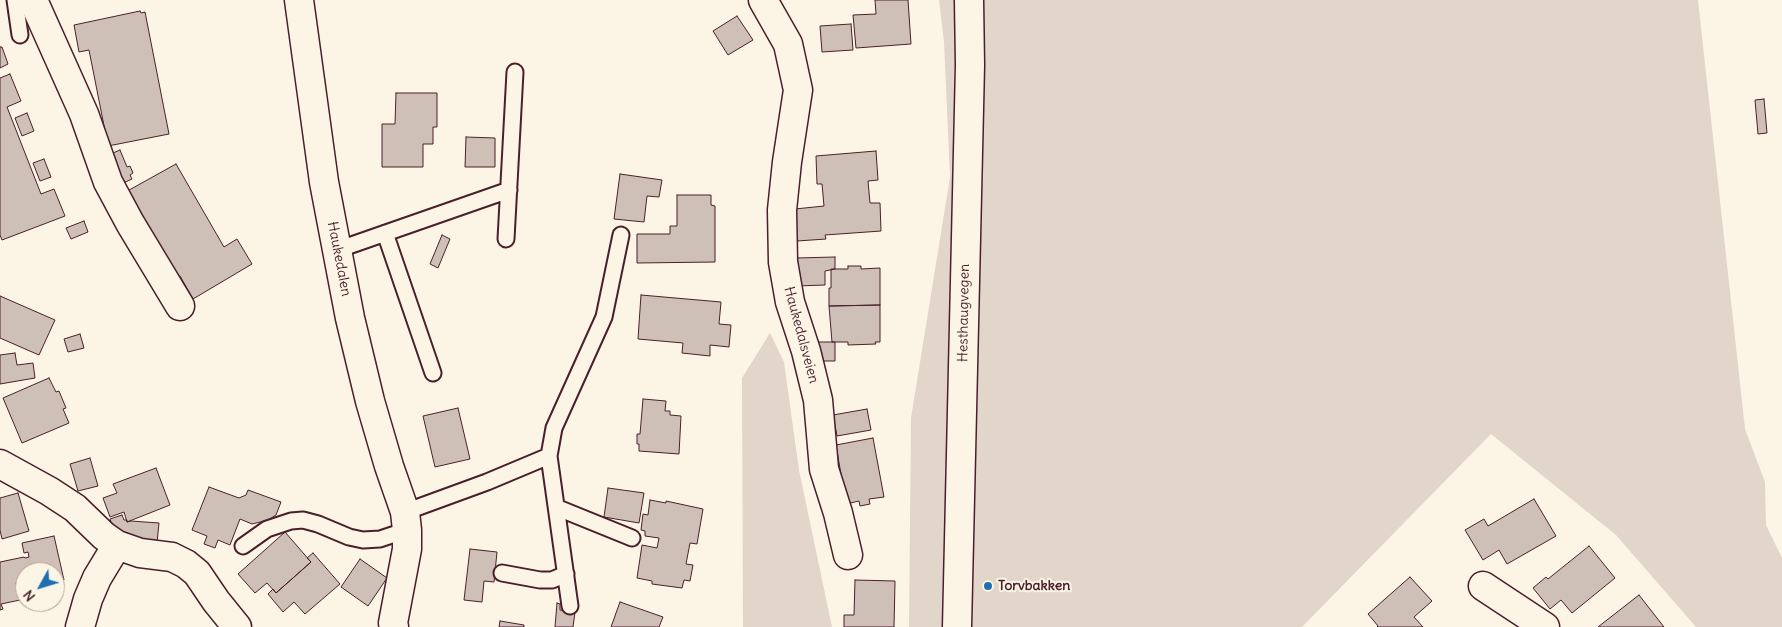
<!DOCTYPE html>
<html>
<head>
<meta charset="utf-8">
<style>
	body { margin:0 }
	#map { position:relative; width:1782px; height:627px; overflow:hidden; background:#fcf5e5; font-family:Delius,sans-serif }
	canvas { display:block }
	.north { position:absolute; left:15px; top:562px; width:50px; height:50px; box-sizing:border-box; background:#fcf5e5; border:1px solid #b59f9b; border-radius:50%; rotate:231deg; font-size:14px; font-weight:700; line-height:20px; text-align:center; color:#4a1f2b }
	.north::after { content:''; display:block; margin:auto; width:18px; height:22px; background:#1f6fb2; clip-path:polygon(50% 0,100% 100%,50% 72%,0 100%) }
</style>
</head>
<body>
<div id="map">
<canvas width="1782" height="627"></canvas>
<div class="north">N</div>
</div>
<script>
const ctx = document.querySelector('canvas').getContext('2d');
ctx.lineJoin = 'round';
function fill(path, color) { ctx.fillStyle = color; ctx.fill(path, 'evenodd'); }
const poly = rows => new Path2D(rows.map(r => 'M' + r).join(''));
function strokePath(path, color, width, dash) { ctx.strokeStyle = color; ctx.lineWidth = width; ctx.lineCap = dash ? 'butt' : 'round'; ctx.setLineDash(dash || []); ctx.stroke(path); }
function label(font, color, halo, rows, align = 'center') {
  ctx.font = font + ' Delius,sans-serif'; ctx.lineWidth = 4; ctx.setLineDash([]); ctx.textBaseline = 'middle'; ctx.strokeStyle = halo; ctx.fillStyle = color; for (const [text, x, y, turn = 0] of rows) {
    ctx.save(); ctx.translate(x, y); ctx.rotate((+turn || 0) * Math.PI / 180); ctx.textAlign = isNaN(turn) ? turn : align; if (halo) ctx.strokeText(text, 0, 0); ctx.fillText(text, 0, 0); ctx.restore();
  }
}
const green = poly([
	[939,0,1698,0,1745,429,1765,482,1766,525,1782,558,1782,627,1696,627,1616,535,1491,434,1302,627,909,627,911,418,950,177,944,42],
	[770,333,784,362,799,470,832,627,743,627,742,378]
]);
const building = poly([
	[875,0,908,0,911,44,856,48,853,15,876,14,875,0],
	[140,11,141,13,145,12,169,134,108,146,89,50,79,52,74,25,140,11],
	[737,16,753,40,728,55,713,31,737,16],
	[851,24,853,50,822,52,820,26,851,24],
	[0,47,2,47,8,64,0,68,0,47],
	[10,74,21,101,7,107,41,194,54,189,65,216,2,240,0,235,0,78,10,74],
	[396,93,437,93,437,127,433,127,433,144,423,144,423,167,382,167,382,124,395,124,396,93],
	[1764,99,1767,133,1758,134,1755,100,1764,99],
	[27,113,34,131,22,136,15,118,27,113],
	[466,137,495,138,495,167,465,167,466,137],
	[120,150,127,167,130,166,133,173,130,175,132,179,119,185,106,156,120,150],
	[876,151,878,180,868,181,870,203,880,203,881,231,825,235,826,239,797,241,795,209,824,206,822,184,817,184,816,156,876,151],
	[44,159,51,177,40,181,33,163,44,159],
	[176,164,224,247,237,239,252,264,193,299,180,276,172,280,122,194,176,164],
	[620,174,662,180,659,197,647,196,644,222,614,219,620,174],
	[677,195,711,195,711,205,715,206,715,262,637,263,637,234,670,234,670,226,677,226,677,195],
	[84,221,88,232,71,239,66,228,84,221],
	[442,235,450,239,438,268,430,264,442,235],
	[835,257,835,269,825,271,825,285,796,286,796,258,835,257],
	[848,266,861,266,861,269,880,268,880,305,829,306,829,288,831,288,831,269,848,269,848,266],
	[641,295,721,302,719,324,731,325,729,347,710,345,710,356,682,353,683,343,638,339,641,295],
	[0,296,55,320,39,355,0,338,0,296],
	[880,305,880,342,875,342,876,344,848,345,848,342,832,342,829,306,880,305],
	[80,334,84,348,68,352,64,339,80,334],
	[818,342,835,342,835,361,818,361,818,342],
	[15,353,17,365,33,363,35,378,0,384,0,355,15,353],
	[49,378,56,392,59,391,66,408,63,409,69,423,22,443,3,398,49,378],
	[643,399,666,401,665,411,670,411,670,415,681,416,679,454,639,451,639,444,637,444,637,434,640,434,643,399],
	[458,408,470,459,435,467,423,416,458,408],
	[867,409,871,430,837,436,833,415,867,409],
	[873,438,884,497,869,499,870,504,860,506,859,501,846,504,836,445,873,438],
	[90,458,98,486,78,491,70,464,90,458],
	[156,468,170,505,127,522,124,512,110,517,103,498,117,493,113,484,156,468],
	[209,487,239,498,246,495,248,490,281,502,276,515,268,520,252,524,240,519,230,545,218,540,215,548,204,544,207,536,192,530,209,487],
	[608,488,644,493,639,523,604,517,608,488],
	[18,493,29,531,2,539,0,530,0,498,18,493],
	[1534,499,1556,536,1507,564,1499,550,1483,560,1465,530,1484,519,1488,526,1534,499],
	[650,500,666,503,666,501,703,509,697,544,690,543,686,564,693,565,690,581,684,580,682,588,652,584,652,581,637,578,642,545,657,548,659,538,645,536,645,531,641,530,643,514,648,515,650,500],
	[122,515,124,520,127,520,127,522,131,521,159,523,157,543,128,540,128,533,114,531,110,519,122,515],
	[285,532,311,562,276,593,267,583,255,593,238,574,285,532],
	[54,536,64,580,55,582,55,572,25,572,25,581,16,583,20,600,1,604,3,609,0,610,0,562,24,557,25,558,29,557,28,552,24,553,22,543,54,536],
	[1589,546,1615,578,1572,613,1561,600,1550,609,1533,588,1546,577,1548,579,1589,546],
	[470,549,497,552,494,582,484,581,482,602,464,600,470,549],
	[313,553,340,584,305,614,294,602,283,612,268,594,273,589,276,593,311,562,307,558,313,553],
	[360,559,387,578,368,606,341,587,360,559],
	[1410,577,1432,601,1414,617,1423,627,1377,627,1378,626,1368,614,1410,577],
	[855,580,895,581,894,627,844,627,844,615,854,615,855,580],
	[1639,595,1664,627,1598,627,1639,595],
	[620,602,663,617,659,627,611,627,620,602],
	[557,603,560,604,560,610,575,612,573,627,555,627,557,603],
	[500,621,524,625,524,627,499,627,500,621]
]);
const lane = poly([
	[15,0,20,35],
	[385,233,433,373],
	[506,239,515,72],
	[337,250,509,190],
	[549,456,570,606],
	[558,508,632,538],
	[405,512,487,482,549,456,554,428,604,317,621,235],
	[243,546,267,529,291,521,303,520,318,524,349,537,363,540,380,539,407,530],
	[502,573,540,580,552,580,566,574]
]);
const street = poly([
	[33,0,84,114,108,182,130,223,180,306],
	[299,0,324,182,350,318,370,401,389,466,405,512,407,530,407,549,393,623,394,627],
	[763,0,788,44,798,90,787,162,782,210,783,262,790,302,806,351,818,400,824,469,838,513,848,555],
	[0,464,49,491,75,508,104,536,117,545,140,553,172,557,186,564,197,573,216,601,237,627],
	[1483,586,1545,627],
	[80,627,88,599,97,578,117,545]
]);
const secondary = poly([
	[957,627,970,65,969,0]
]);
const markers = [
	[988,586,5,"#1f6fb2"]
];
const streetNames = [
	["Haukedalen",339,259,79],
	["Hesthaugvegen",964,313,-89],
	["Haukedalsveien",801,335,75]
];
const poiNames = [
	["Torvbakken",998,586]
];
fill(green, '#e2d5ca');
fill(building, '#cfc0b7');
strokePath(building, '#4a1f2b', 1);
strokePath(lane, '#4a1f2b', 19);
strokePath(street, '#4a1f2b', 31);
strokePath(secondary, '#4a1f2b', 31);
strokePath(lane, '#fcf5e5', 15);
strokePath(street, '#fcf5e5', 28);
strokePath(secondary, '#fcf5e5', 28);
for (const [x, y, r, color] of markers) { const dot = new Path2D(); dot.arc(x, y, r, 0, 2 * Math.PI); ctx.fillStyle = color; ctx.fill(dot); strokePath(dot, '#fcf5e5', 2); }
label('14px', '#4a1f2b', '#fcf5e5', streetNames);
label('bold 14px', '#4a1f2b', '#fcf5e5', poiNames, 'left');
</script>
</body>
</html>
